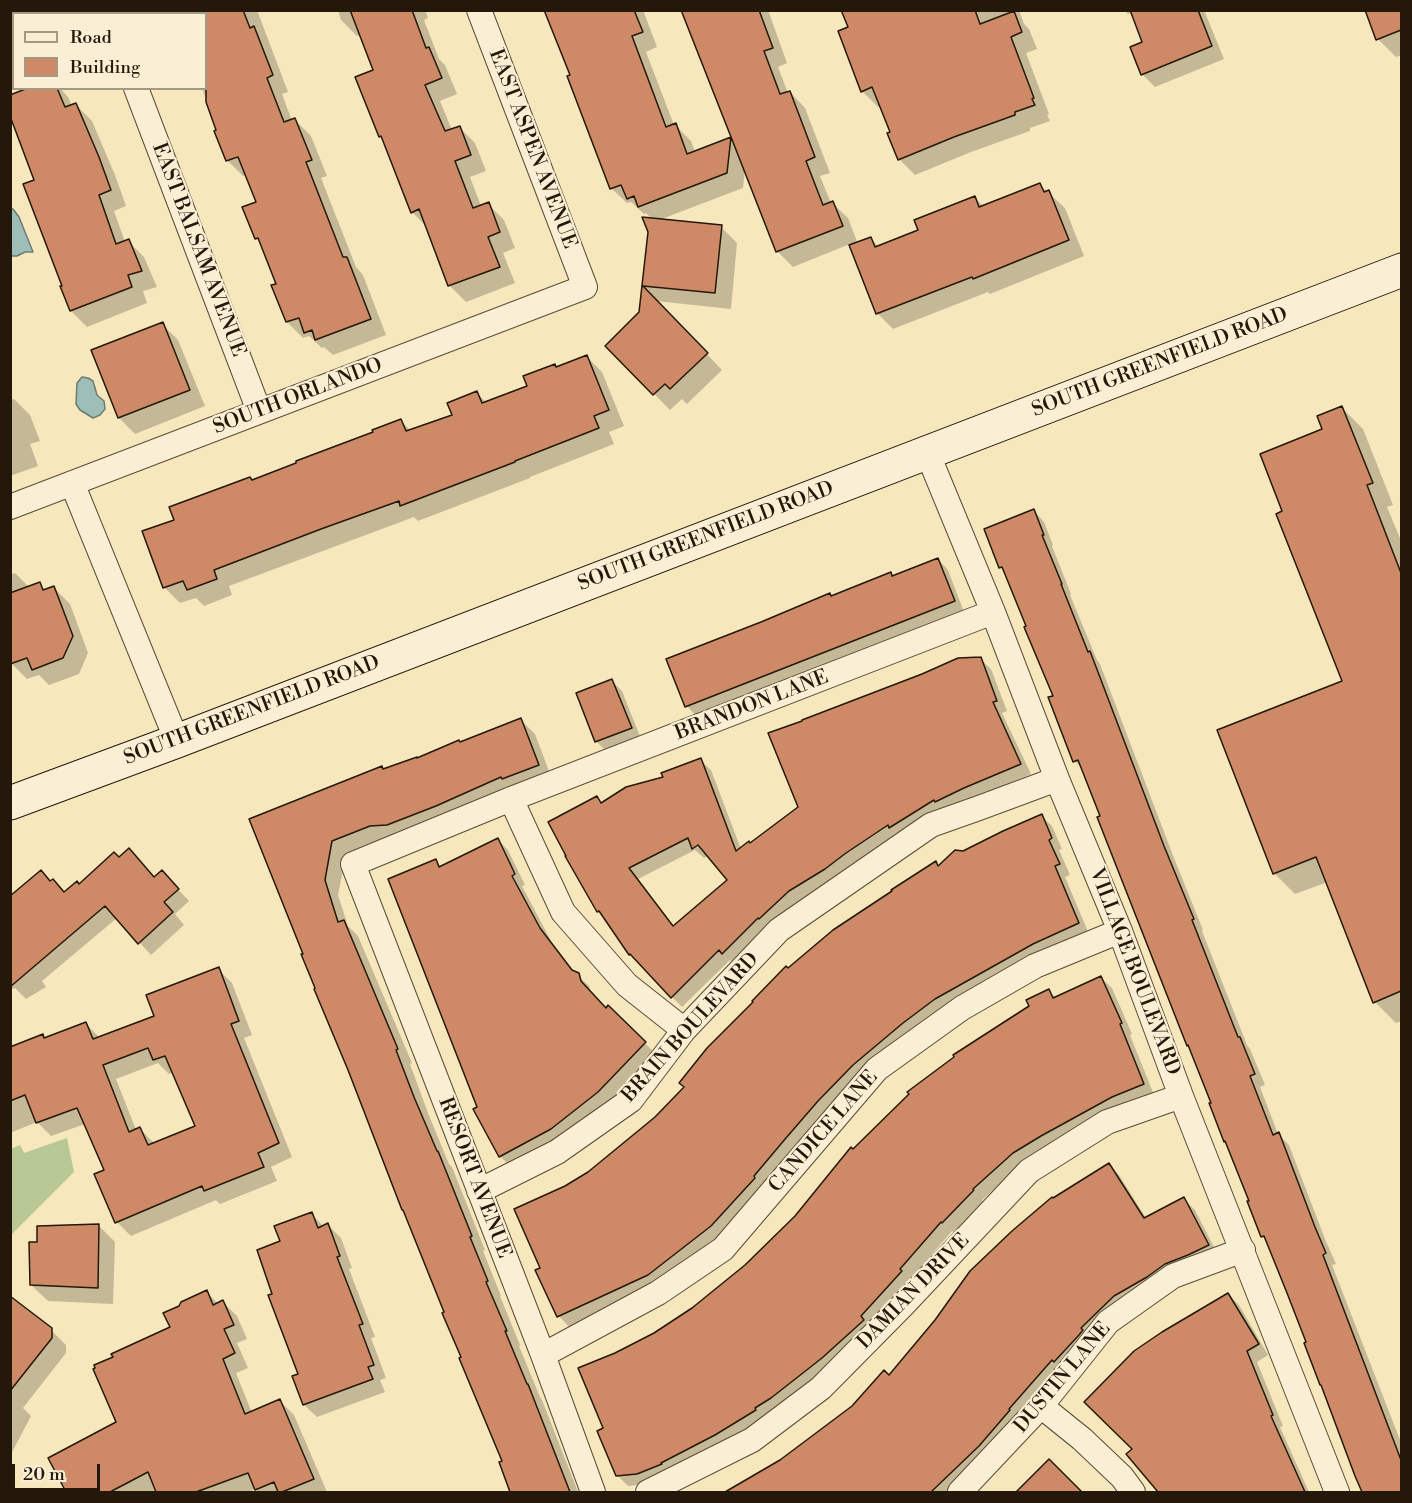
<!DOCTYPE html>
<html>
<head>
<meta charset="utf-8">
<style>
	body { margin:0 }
	#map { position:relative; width:1412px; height:1503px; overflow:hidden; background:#f7e7bd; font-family:"Libre Bodoni",serif }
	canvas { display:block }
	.frame { position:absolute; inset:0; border:12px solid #231809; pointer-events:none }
	.legend { position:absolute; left:12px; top:12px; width:195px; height:78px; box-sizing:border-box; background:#faefd4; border:2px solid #a49983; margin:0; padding:8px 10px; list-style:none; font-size:18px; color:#231809 }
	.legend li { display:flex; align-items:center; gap:12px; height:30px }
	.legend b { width:30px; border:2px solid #a49983 }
	.scale { position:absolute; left:12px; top:1464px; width:88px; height:27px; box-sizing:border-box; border:3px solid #231809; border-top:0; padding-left:8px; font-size:18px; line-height:21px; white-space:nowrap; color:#231809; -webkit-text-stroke:4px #faefd4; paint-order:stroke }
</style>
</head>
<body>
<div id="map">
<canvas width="1412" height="1503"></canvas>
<div class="frame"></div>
<ul class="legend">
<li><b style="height:8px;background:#faefd4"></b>Road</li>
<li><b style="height:16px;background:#ce8a67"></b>Building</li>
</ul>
<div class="scale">20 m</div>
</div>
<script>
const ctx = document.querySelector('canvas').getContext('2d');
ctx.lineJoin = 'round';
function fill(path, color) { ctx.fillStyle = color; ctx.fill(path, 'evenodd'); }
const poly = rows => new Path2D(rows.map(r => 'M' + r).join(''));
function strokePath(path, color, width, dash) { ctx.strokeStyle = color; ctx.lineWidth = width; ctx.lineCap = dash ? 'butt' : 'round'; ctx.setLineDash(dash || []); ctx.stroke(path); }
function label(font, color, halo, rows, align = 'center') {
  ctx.font = font + ' "Libre Bodoni",serif'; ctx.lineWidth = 4.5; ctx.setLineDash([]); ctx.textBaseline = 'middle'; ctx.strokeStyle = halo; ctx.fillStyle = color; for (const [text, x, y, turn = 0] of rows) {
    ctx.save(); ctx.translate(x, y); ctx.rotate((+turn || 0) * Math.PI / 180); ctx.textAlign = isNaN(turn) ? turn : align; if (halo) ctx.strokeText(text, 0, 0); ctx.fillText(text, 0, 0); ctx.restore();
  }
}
const green = poly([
	[67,1138,74,1172,11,1235,11,1149,20,1145,24,1153]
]);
const water = poly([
	[11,209,13,209,19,217,33,252,25,252,17,256,11,256,11,209],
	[82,377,88,378,93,381,97,395,104,401,105,409,100,415,93,418,80,410,76,404,77,383,82,377]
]);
const shadow = poly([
	[171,10,257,10,288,92,282,94,292,121,295,120,311,136,327,176,321,178,356,267,363,275,386,335,333,355,324,347,322,348,309,336,303,338,287,322,278,284,262,243,256,238,258,203,247,175,243,176,227,160,218,131,202,88,206,88,206,14,174,14],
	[246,155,233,160,233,157],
	[338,10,425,10,428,18,424,20,439,59,445,65,457,94,440,101,452,130,459,127,475,143,486,171,470,177,481,206,488,204,504,220,515,248,503,253,515,283,466,302,450,286,427,227,412,212,385,141,380,136,374,70,361,35,357,36,341,20],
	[546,10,643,10,657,47,646,52,674,125,675,125,691,141,695,152,733,138,683,10,768,10,787,63,778,67,788,93,790,92,805,108,830,173,820,176,831,203,832,203,848,218,858,244,871,239,879,247,920,231,975,198,984,207,1040,185,1065,208,1084,256,990,294,988,292,893,329,877,313,850,244,793,267,777,251,745,168,743,188,659,220,721,227,737,243,731,309,656,301,722,370,687,404,682,399,670,410,607,346,641,313,649,232,653,220,646,213,644,214,631,202,627,203,611,188,572,76],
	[843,10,1019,10,1024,24,1029,29,1037,49,1026,53,1049,114,1047,115,1050,121,1030,128,1030,131,971,152,915,175,899,159,892,133,881,106,878,107,862,91,850,28],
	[1124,10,1204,10,1224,59,1155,87,1142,74,1144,43,1132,13,1128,14],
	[1367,10,1402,10,1402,55,1396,57,1378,39],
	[32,88,60,88,68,97,72,106,76,105,92,121,115,175,126,206,114,211,125,242,128,241,144,257,157,287,143,291,147,303,87,327,71,311,36,180],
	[162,324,178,340,205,406,135,434,119,418,93,351],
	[586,356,602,372,624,426,609,432,614,444,530,477,530,478,418,521,414,517,229,586,232,595,204,606,196,598,180,603,164,587,176,521,253,481,375,433,401,421,411,431,453,416,477,393,487,403,529,387,557,368],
	[14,399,30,415,40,441,30,444,38,466,10,476,10,400],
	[1342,408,1363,429,1393,505,1387,507,1402,543,1402,1021,1396,1023,1375,1002,1328,882,1295,894,1274,873,1344,682,1284,512,1324,430],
	[1034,511,1044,522,1053,545,1052,546,1071,594,1070,595,1097,660,1100,664,1174,858,1203,930,1202,931,1247,1045,1250,1049,1265,1085,1260,1087,1278,1134,1289,1145,1325,1239,1336,1264,1332,1265,1402,1445,1402,1492,1363,1492,1269,1243,1262,1236,1251,1201,1102,817,1083,770,1075,761,1055,697,1028,627,1006,573,1000,567],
	[938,559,948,570,964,612,697,717,687,706,832,597,893,577],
	[15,573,30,588,39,584,46,591,54,588,70,604,88,653,79,674,49,685,39,675,27,679,11,663,10,575],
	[980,659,991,669,1007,711,1002,713,1031,774,975,798,734,963,730,960,682,1007,630,954,607,920,599,911,567,857,597,798,602,804,665,778,700,760,711,770,741,849,750,844,800,808],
	[695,850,704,858,709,855,729,880,674,927,638,879],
	[612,681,622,691,641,739,607,752,596,741],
	[520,719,535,734,552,779,346,855,338,895,348,926,358,936,412,1063,410,1064,428,1113,449,1164,452,1167,485,1250,483,1251,501,1296,500,1296,520,1345,519,1346,540,1397,542,1400,578,1492,512,1492,501,1463,504,1461,251,820,460,743],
	[1041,816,1052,826,1062,849,1059,850,1070,875,1065,877,1089,934,945,1009,722,1235,658,1285,569,1327,559,1316,542,1268,566,1188,589,1174,656,1118,686,1087,788,970,936,863,940,867,964,852],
	[498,840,508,850,525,885,522,886,551,941,575,973,589,986,591,993,606,1009,608,1007,656,1054,608,1103,561,1139,511,1167,500,1156,478,1107,436,861,442,867],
	[129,850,155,878,173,884,189,901,175,914,184,925,151,955,117,918,42,981,46,987,26,999,15,988,10,990,10,906,53,881,65,893,79,885,119,859],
	[218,969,232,983,252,1035,244,1038,292,1157,271,1167,277,1181,220,1204,216,1200,131,1236,117,1222,96,1175,106,1171,85,1124,51,1136,37,1122,10,1133,10,1049,43,1036,46,1039,86,1024,100,1038,156,1017],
	[158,1063,169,1074,173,1072,197,1126,154,1143,140,1129,136,1130,116,1079],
	[1101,978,1112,988,1132,1034,1130,1035,1154,1095,1024,1163,982,1200,983,1202,954,1233,952,1231,909,1281,911,1283,873,1331,766,1421,648,1484,628,1486,617,1475,605,1429,616,1354,655,1334,693,1309,746,1267,796,1217,853,1151,1049,991,1056,998],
	[1109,1165,1119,1175,1146,1218,1184,1199,1195,1210,1218,1255,1158,1287,952,1492,728,1492,781,1461,890,1377],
	[312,1214,324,1227,328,1225,341,1238,352,1268,349,1269,375,1337,371,1338,386,1378,380,1380,385,1392,317,1417,304,1405,294,1377,300,1375,274,1295,282,1242],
	[99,1226,115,1242,113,1304,48,1301,31,1285,39,1243],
	[207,1292,218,1304,223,1302,237,1316,247,1339,237,1343,248,1368,236,1373,252,1413,280,1401,294,1415,327,1492,259,1492,256,1489,248,1492,157,1492,156,1490,151,1492,68,1492,50,1458,118,1423,171,1328],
	[1228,1294,1239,1305,1268,1355,1257,1362,1283,1426,1280,1427,1309,1492,1160,1492,1128,1454,1134,1449],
	[10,1298,51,1330,66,1345,66,1353,23,1408,31,1416,10,1456],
	[1049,1461,1080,1492,1018,1492]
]);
const building = poly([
	[206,10,243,10,250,28,254,26,273,75,267,78,284,122,295,118,312,160,306,162,343,257,347,257,371,319,315,340,312,330,304,333,299,318,286,322,271,285,276,284,258,238,255,239,242,207,256,202,238,157,226,161,214,131,216,130,206,102,206,10],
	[350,10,412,10,426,48,429,47,442,78,425,85,445,131,460,126,471,155,455,161,473,208,489,202,500,232,488,237,500,267,448,286,419,209,411,213,381,136,379,137,355,77,373,70,350,10],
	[544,10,634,10,643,32,632,36,666,127,676,123,687,154,731,137,681,10,759,10,773,48,764,51,780,94,790,91,815,157,806,161,823,205,833,201,843,226,776,252,731,137,727,173,638,207,634,196,627,199,621,185,610,189,567,76,570,75,544,10],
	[841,10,975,10,980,24,1014,11,1022,32,1011,37,1034,98,1032,99,1035,105,1015,112,1015,115,954,137,898,160,887,133,890,132,872,87,861,92,838,31,848,27,841,10],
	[1130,10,1198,10,1212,46,1141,75,1130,47,1142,42,1130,10],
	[1365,10,1401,10,1401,30,1376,40,1365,10],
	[28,88,57,88,65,107,76,103,99,157,111,190,99,195,116,244,129,239,142,271,128,275,132,287,70,311,60,286,62,286,23,184,34,180,10,116,10,95,28,88],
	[1040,183,1044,192,1049,190,1069,240,973,279,972,277,876,314,849,245,871,237,875,247,918,230,914,220,975,196,979,207,1040,183],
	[642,217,722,225,715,293,643,286,708,353,670,389,665,384,653,395,605,346,639,312,648,232,642,217],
	[163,322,190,390,118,418,91,350,163,322],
	[587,355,609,410,594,416,599,428,515,461,515,462,400,506,399,501,321,529,214,570,217,579,187,590,183,581,163,588,142,531,174,520,169,507,250,477,252,480,296,463,296,461,373,432,372,430,401,419,406,431,452,415,447,403,477,391,482,403,527,386,523,376,555,364,556,367,587,355],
	[1342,406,1373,483,1367,485,1401,573,1401,991,1373,1003,1316,857,1273,874,1217,730,1342,681,1276,514,1282,511,1260,454,1322,429,1317,416,1342,406],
	[1034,509,1044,535,1042,535,1062,584,1061,584,1088,652,1090,651,1164,846,1194,919,1192,920,1238,1037,1240,1037,1255,1074,1250,1076,1273,1135,1279,1132,1315,1227,1326,1253,1323,1255,1401,1460,1401,1492,1362,1492,1355,1476,1321,1385,1320,1385,1304,1343,1306,1342,1287,1293,1264,1236,1261,1237,1247,1201,1249,1201,1225,1141,1224,1142,1209,1103,1211,1103,1188,1045,1187,1046,1097,817,1100,816,1078,760,1073,762,1048,697,1053,696,1024,627,1026,626,1002,567,999,568,984,529,1034,509],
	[938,558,955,601,685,707,666,659,761,622,830,593,831,596,891,572,892,576,938,558],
	[40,582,43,590,54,586,73,636,63,658,32,670,27,658,10,664,10,593,40,582],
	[981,657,997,701,993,702,1021,764,964,788,935,802,934,800,889,828,888,825,846,853,825,869,789,891,759,919,758,918,722,954,719,950,671,998,630,954,629,955,599,911,597,912,565,856,566,856,548,822,597,796,601,803,626,787,663,777,661,773,701,758,736,851,749,841,750,843,798,807,768,733,802,721,802,720,922,674,958,658,981,657],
	[688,838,692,849,698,845,727,880,673,926,629,868,688,838],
	[612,679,632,728,595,742,576,693,612,679],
	[521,718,539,765,502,779,501,777,436,806,387,825,370,826,332,841,325,880,338,922,344,920,398,1049,396,1050,414,1097,437,1151,438,1151,472,1236,470,1237,488,1281,486,1282,507,1331,505,1331,527,1384,528,1384,570,1492,510,1492,499,1462,502,1461,459,1358,461,1357,442,1313,444,1312,403,1210,402,1210,348,1070,314,989,315,988,301,954,303,954,249,819,382,766,383,769,417,757,417,758,459,740,460,742,521,718],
	[1042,814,1052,838,1049,840,1060,864,1055,866,1079,923,1033,944,935,999,903,1023,853,1065,818,1101,786,1138,754,1176,755,1178,711,1226,648,1275,557,1317,535,1270,540,1268,514,1209,565,1186,588,1172,655,1117,684,1087,679,1083,707,1048,753,1002,752,1001,786,966,788,968,833,930,892,891,891,890,936,861,938,866,955,850,963,851,1003,831,1042,814],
	[498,838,515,874,512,876,540,928,572,970,579,973,581,981,606,1008,608,1005,646,1042,598,1092,551,1129,499,1157,473,1109,477,1107,388,879,436,859,439,867,498,838],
	[129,848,154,877,162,870,179,889,164,902,173,912,138,944,105,906,10,987,10,896,41,870,50,881,53,879,64,892,77,881,79,884,114,852,119,857,129,848],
	[219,967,239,1021,231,1024,279,1143,258,1153,264,1167,204,1191,202,1186,115,1223,94,1174,104,1170,77,1108,36,1123,25,1095,10,1101,10,1047,43,1034,44,1038,86,1022,93,1039,154,1016,146,995,219,967],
	[148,1048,153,1060,165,1056,195,1126,148,1145,140,1127,129,1132,103,1065,148,1048],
	[1101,976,1122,1023,1120,1024,1144,1084,1112,1097,1041,1136,1013,1153,973,1189,974,1190,942,1223,941,1222,900,1269,902,1271,861,1316,864,1320,822,1358,771,1398,755,1408,756,1410,715,1435,661,1463,662,1464,637,1474,616,1476,597,1431,603,1428,578,1368,615,1353,654,1333,692,1308,745,1265,795,1216,851,1147,853,1149,909,1094,907,1092,954,1057,953,1055,1029,1006,1026,1000,1049,989,1053,998,1101,976],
	[1109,1163,1144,1218,1184,1197,1209,1245,1188,1255,1165,1264,1147,1277,1114,1296,1081,1328,1083,1330,1079,1335,1054,1362,1052,1360,1009,1409,1010,1410,979,1446,931,1492,725,1492,780,1460,852,1406,884,1370,889,1375,935,1320,970,1271,1012,1231,1052,1197,1053,1198,1109,1163],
	[312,1212,318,1228,328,1223,340,1256,337,1257,363,1324,359,1325,374,1365,368,1367,373,1379,303,1405,292,1376,298,1374,268,1295,272,1294,257,1250,280,1241,274,1226,312,1212],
	[99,1224,98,1288,30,1285,29,1242,37,1242,37,1226,99,1224],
	[207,1290,213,1305,223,1300,234,1325,224,1329,235,1353,223,1359,245,1414,280,1399,314,1479,282,1492,278,1492,274,1482,255,1490,248,1473,196,1492,156,1492,148,1472,110,1492,66,1492,48,1458,116,1422,93,1369,95,1368,94,1365,113,1357,111,1354,170,1327,163,1313,179,1306,181,1302,207,1290],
	[1228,1293,1259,1344,1247,1351,1273,1415,1271,1416,1305,1492,1158,1492,1126,1454,1132,1449,1084,1402,1134,1351,1162,1332,1228,1293],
	[10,1296,52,1328,52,1338,10,1391,10,1296],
	[1049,1459,1082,1492,1016,1492,1049,1459]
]);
const street = poly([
	[93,14,101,10],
	[10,44,14,43],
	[136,88,259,411],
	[927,452,993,612,1057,779,1120,931,1181,1096,1337,1492],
	[72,483,177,741],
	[10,507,585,287,479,10],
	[511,799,563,912,627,985,684,1030],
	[479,1191,557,1152,631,1100,684,1030,779,930,931,825,979,808,1057,779],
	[543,1355,658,1293,723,1249,877,1069,962,1008,1035,966,1120,931],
	[1041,1406,1082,1439,1122,1477,1133,1492],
	[593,1492,543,1355,353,864,511,799,993,612],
	[648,1492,752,1440,821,1388,904,1304,1029,1171,1107,1122,1181,1096],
	[960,1492,1041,1406,1108,1322,1173,1276,1243,1250]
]);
const secondary = poly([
	[10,803,177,741,1402,270]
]);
const streetNames = [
	["EAST ASPEN AVENUE",532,149,69],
	["EAST BALSAM AVENUE",198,250,69],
	["SOUTH GREENFIELD ROAD",1160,363,-21],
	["SOUTH ORLANDO",298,397,-21],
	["SOUTH GREENFIELD ROAD",706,537,-21],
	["BRANDON LANE",752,706,-21],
	["SOUTH GREENFIELD ROAD",252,711,-21],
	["VILLAGE BOULEVARD",1134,972,69],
	["BRAIN BOULEVARD",691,1028,-48],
	["CANDICE LANE",824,1132,-49],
	["RESORT AVENUE",474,1178,69],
	["DAMIAN DRIVE",914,1292,-46],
	["DUSTIN LANE",1063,1378,-50]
];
fill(green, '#b7c795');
fill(water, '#9ebeb8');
strokePath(water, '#6d7c72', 1.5);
fill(shadow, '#0003');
fill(building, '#ce8a67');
strokePath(building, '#231809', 1.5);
strokePath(street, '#584c36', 26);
strokePath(secondary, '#231809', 35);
strokePath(street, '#faefd4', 24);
strokePath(secondary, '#faefd4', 33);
label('20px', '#231809', '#faefd4', streetNames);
</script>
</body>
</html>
